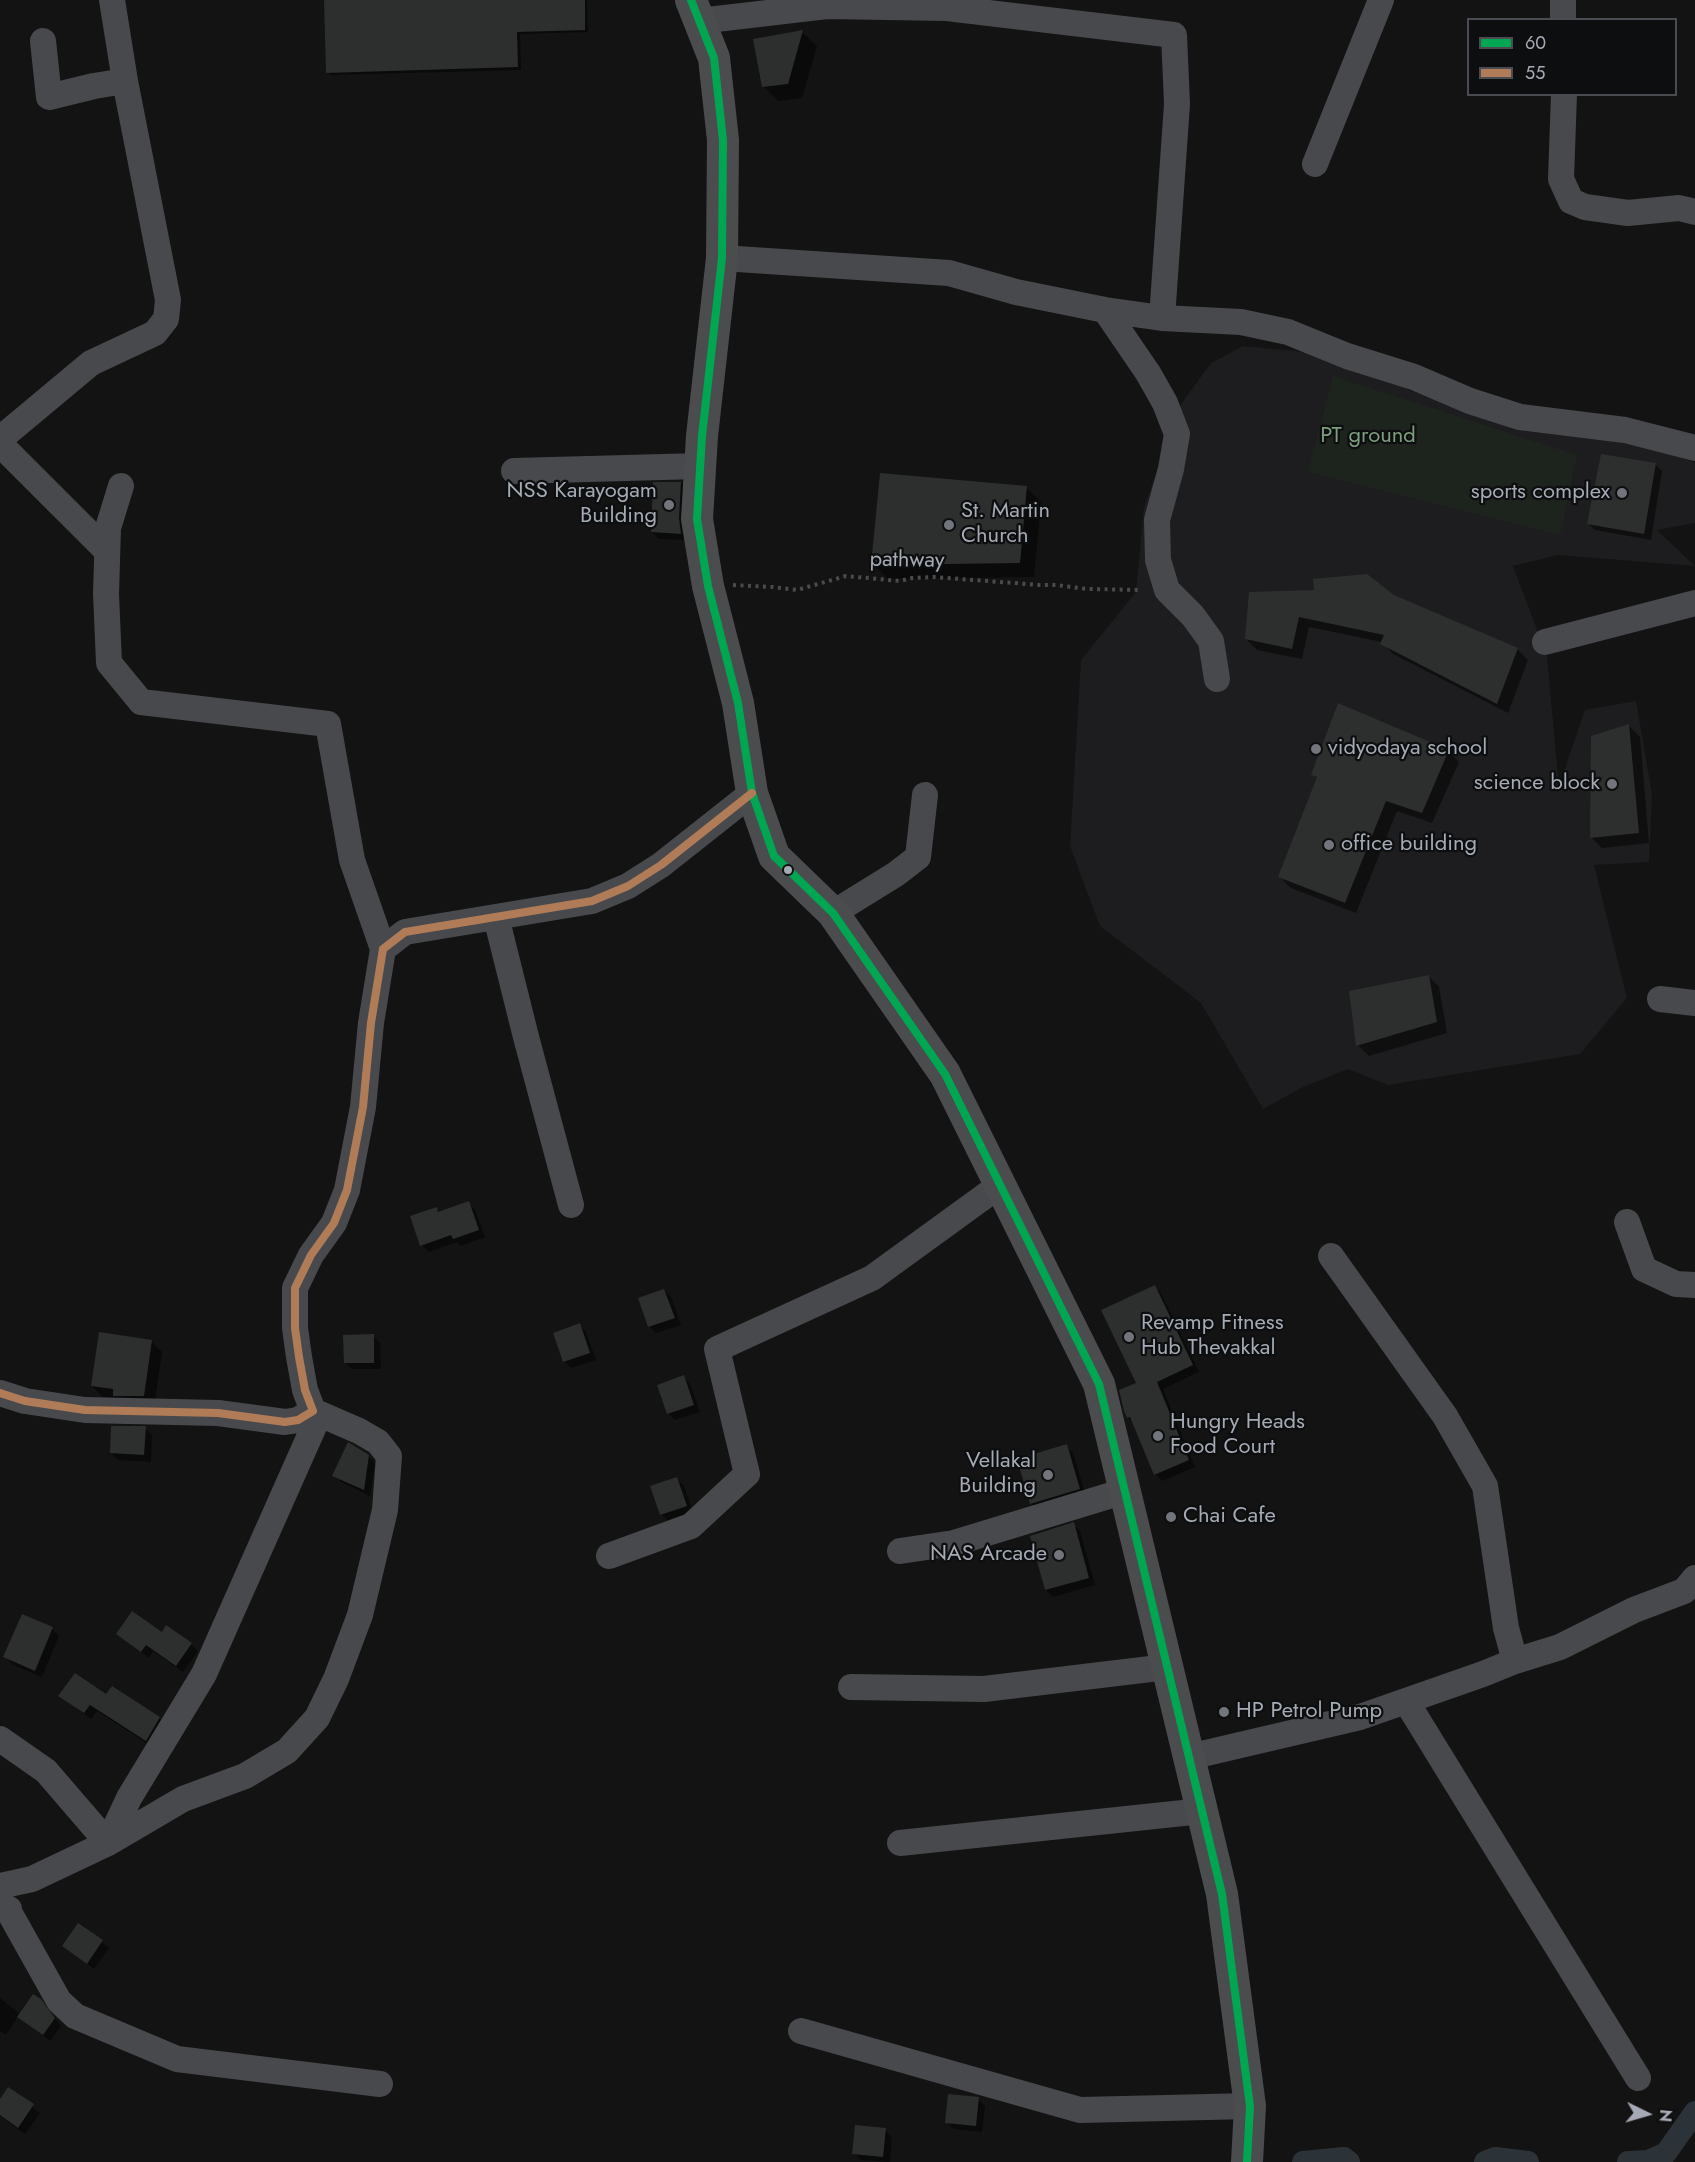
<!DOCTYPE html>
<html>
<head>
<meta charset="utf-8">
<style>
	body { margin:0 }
	#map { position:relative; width:1695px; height:2162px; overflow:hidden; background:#131313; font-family:Jost,sans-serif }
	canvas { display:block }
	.legend { position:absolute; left:1467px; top:18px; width:210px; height:78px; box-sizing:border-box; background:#0d0e0f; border:2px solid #4a4c51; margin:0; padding:8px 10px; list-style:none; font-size:18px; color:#a5aab4 }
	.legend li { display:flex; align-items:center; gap:12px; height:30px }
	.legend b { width:30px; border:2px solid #4a4c51 }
	.north { position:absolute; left:1617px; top:2084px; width:60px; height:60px; -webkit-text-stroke:4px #0d0e0f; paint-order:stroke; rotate:95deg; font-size:16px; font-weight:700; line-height:24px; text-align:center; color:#a5aab4 }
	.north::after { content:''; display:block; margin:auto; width:21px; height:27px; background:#a5aab4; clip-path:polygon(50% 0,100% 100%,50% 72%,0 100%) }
</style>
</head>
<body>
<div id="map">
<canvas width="1695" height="2162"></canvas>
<ul class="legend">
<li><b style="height:8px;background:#00a651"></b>60</li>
<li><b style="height:8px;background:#b07c57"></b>55</li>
</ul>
<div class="north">N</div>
</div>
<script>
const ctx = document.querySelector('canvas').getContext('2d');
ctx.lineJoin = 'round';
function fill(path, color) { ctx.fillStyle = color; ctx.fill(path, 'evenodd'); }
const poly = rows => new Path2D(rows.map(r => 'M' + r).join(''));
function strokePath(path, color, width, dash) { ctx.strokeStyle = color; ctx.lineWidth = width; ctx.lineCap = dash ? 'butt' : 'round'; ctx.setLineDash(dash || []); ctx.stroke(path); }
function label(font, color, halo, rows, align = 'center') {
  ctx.font = font + ' Jost,sans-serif'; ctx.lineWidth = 4.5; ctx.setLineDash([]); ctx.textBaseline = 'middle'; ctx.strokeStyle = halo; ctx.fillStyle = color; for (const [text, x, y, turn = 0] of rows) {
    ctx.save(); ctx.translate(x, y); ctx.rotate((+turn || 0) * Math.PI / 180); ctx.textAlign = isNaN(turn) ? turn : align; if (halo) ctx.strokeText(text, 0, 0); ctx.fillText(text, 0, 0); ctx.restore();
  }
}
const built = poly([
	[1243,346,1347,356,1411,391,1678,456,1695,463,1695,523,1657,530,1695,566,1558,555,1513,566,1547,656,1559,786,1585,710,1636,701,1652,794,1649,862,1594,865,1627,998,1580,1054,1388,1085,1348,1069,1303,1087,1263,1109,1201,1003,1100,926,1070,846,1081,660,1136,592,1144,507,1181,404,1211,363]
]);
const green = poly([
	[1333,376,1577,455,1560,535,1308,472]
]);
const shadow = poly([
	[326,0,587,0,588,32,520,34,521,70,331,75,328,72],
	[802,32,817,46,802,98,778,101,763,86],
	[1655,464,1662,471,1651,540,1595,530,1588,523],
	[681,483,688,490,687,540,659,539,652,532],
	[1027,488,1041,502,1034,577,888,579,873,564],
	[1315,592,1394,596,1517,649,1528,660,1508,713,1393,654,1382,642,1309,627,1302,659,1257,650,1246,639],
	[1629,726,1640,737,1649,843,1602,848,1591,837],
	[1448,751,1459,762,1432,823,1397,811,1356,913,1291,888,1280,877,1318,779,1313,774],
	[1428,976,1439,987,1447,1033,1369,1056,1358,1045],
	[468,1203,475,1210,485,1237,461,1246,457,1242,429,1252,422,1245,436,1209,440,1213],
	[1154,1286,1161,1293,1199,1372,1163,1389,1195,1467,1162,1481,1155,1474,1135,1424,1128,1418,1125,1410,1138,1383],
	[664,1290,671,1297,681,1325,656,1333,649,1326],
	[579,1325,586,1332,596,1360,571,1368,564,1361],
	[373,1336,380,1343,381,1369,352,1369,345,1362],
	[151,1341,162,1352,154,1407,103,1397,92,1386],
	[683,1377,690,1384,700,1412,675,1420,668,1413],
	[145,1428,152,1435,151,1462,118,1460,111,1453],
	[1066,1446,1073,1453,1086,1496,1038,1510,1031,1503],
	[368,1456,375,1463,370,1496,341,1482,334,1475],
	[677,1479,684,1486,693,1513,669,1522,662,1515,652,1487],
	[1073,1524,1080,1531,1095,1585,1053,1597,1046,1590],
	[23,1616,52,1629,59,1636,42,1677,12,1664,5,1657],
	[118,1634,162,1634,191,1644,198,1651,183,1672,153,1651,149,1658],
	[112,1688,159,1718,166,1725,153,1747,97,1711,91,1719,60,1696,106,1696],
	[102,1942,109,1948,94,1969,64,1946],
	[0,1998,21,2015,48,2008,61,2026,50,2041,18,2016,6,2035,0,2031],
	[9,2089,40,2113,25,2134,0,2116,0,2102],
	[978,2099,985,2106,982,2132,954,2129,947,2122],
	[885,2130,892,2137,890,2162,861,2160,854,2153]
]);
const canal = poly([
	[1303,2162,1344,2158,1349,2162],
	[1485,2162,1495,2158,1528,2162],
	[1628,2162,1648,2161,1666,2153,1695,2112]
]);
const building = poly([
	[324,0,585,0,585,30,517,32,518,67,326,73],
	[803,30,788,84,762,87,753,39],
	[1601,454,1656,463,1644,534,1587,524],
	[880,473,1027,486,1020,563,871,565],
	[653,482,681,482,679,518,681,534,651,532],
	[1367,574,1394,595,1518,648,1497,704,1380,644,1384,635,1299,617,1292,649,1245,639,1249,592,1314,590,1313,579],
	[1338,703,1449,750,1422,813,1386,801,1345,903,1278,877,1317,777,1311,775],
	[1629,724,1639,833,1590,838,1591,736],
	[1429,975,1437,1022,1356,1046,1349,991],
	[469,1201,479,1230,453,1239,451,1235,420,1246,410,1216,437,1207,438,1212],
	[1155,1285,1193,1365,1157,1382,1189,1460,1154,1475,1130,1417,1127,1418,1124,1411,1119,1390,1136,1383,1101,1310],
	[664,1289,675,1318,648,1327,638,1298],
	[580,1323,590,1353,563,1362,553,1333],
	[99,1332,152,1340,144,1396,113,1396,113,1389,91,1386],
	[374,1334,374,1363,344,1363,343,1335],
	[684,1375,694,1405,667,1414,657,1385],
	[111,1426,146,1426,144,1455,110,1453],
	[348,1442,369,1455,364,1490,332,1476],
	[1067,1444,1080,1489,1030,1504,1017,1459],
	[677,1477,687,1506,660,1515,650,1486],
	[1074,1522,1089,1578,1045,1590,1030,1536],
	[132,1611,162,1632,166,1625,192,1643,176,1666,146,1645,141,1652,116,1634],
	[22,1614,53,1627,35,1671,3,1657],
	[75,1673,106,1694,112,1686,160,1717,146,1741,90,1705,84,1713,58,1696],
	[78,1923,103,1940,87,1964,62,1946],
	[33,1994,41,1999,55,2018,43,2035,17,2017],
	[8,2087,34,2104,18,2128,0,2115,0,2099],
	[948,2094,979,2097,976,2126,945,2123],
	[855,2125,886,2128,883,2157,852,2154]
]);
const path = poly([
	[733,585,773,587,797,590,846,576,900,581,912,578,934,577,1040,585,1056,585,1087,589,1142,590]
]);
const minor = poly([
	[1563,0,1563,20],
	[699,21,827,6,947,8,1174,35,1177,104,1162,318],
	[43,41,49,97,94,86,125,81],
	[1564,94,1561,179,1571,201,1585,207,1628,213,1679,208,1695,212],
	[1315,164,1381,0],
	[722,258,949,273,1016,292,1105,310,1162,318,1241,322,1288,332,1347,356,1414,377,1470,401,1520,417,1625,430,1695,448],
	[1105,310,1148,373,1165,403,1177,434,1171,469,1157,520,1158,560,1167,590,1193,616,1211,641,1217,679],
	[0,439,91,363,155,333,166,319,168,300,125,81,112,0],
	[0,444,107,551],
	[514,471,700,466],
	[121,486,108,528,106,594,109,663,141,702,328,724,352,860,383,949],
	[1545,642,1695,603],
	[833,913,896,874,918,857,925,795],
	[496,917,526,1037,571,1205],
	[1660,999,1695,1003],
	[1627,1222,1644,1269,1676,1284,1695,1285],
	[1331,1256,1445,1416,1485,1486,1506,1628,1515,1661],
	[0,1393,25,1401,85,1410,218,1413,285,1422,298,1420,313,1411,305,1390,299,1357,295,1328,295,1288,311,1255,334,1223,347,1190,363,1107,371,1023,383,949,405,932,592,901,628,886,661,865,752,793],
	[900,1551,954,1543,1125,1491],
	[609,1556,691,1526,747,1474,717,1349,872,1278,1000,1185],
	[851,1687,984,1689,1167,1667],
	[1406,1701,1638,2078],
	[0,1739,46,1771,108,1843,129,1798,204,1674,319,1415],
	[1189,1757,1360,1717,1483,1674,1515,1661,1560,1647,1634,1610,1684,1591,1695,1578],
	[900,1843,1202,1811],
	[0,1886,32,1879,108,1843,183,1799,245,1776,287,1751,317,1718,336,1679,360,1615,385,1510,389,1456,378,1442,359,1431,313,1411],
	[9,1909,8,1910,59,2001,75,2016,177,2059,380,2084],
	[801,2031,1080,2110,1250,2106]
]);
const major = poly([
	[691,0,714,58,723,140,722,258,702,436,697,519,708,586,738,703,752,793,774,856,833,913,945,1074,1099,1384,1222,1894,1250,2106,1247,2162]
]);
const bus1 = poly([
	[691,0,714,58,723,140,722,258,702,436,697,519,708,586,738,703,752,793,774,856,833,913,945,1074,1099,1384,1222,1894,1250,2106,1247,2162]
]);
const bus2 = poly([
	[0,1393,25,1401,85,1410,218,1413,285,1422,298,1420,313,1411,305,1390,299,1357,295,1328,295,1288,311,1255,334,1223,347,1190,363,1107,371,1023,383,949,405,932,592,901,628,886,661,865,752,793]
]);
const markers = [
	[1622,493,6,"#72757c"],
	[669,505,6,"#72757c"],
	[949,525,6,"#72757c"],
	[1316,749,6,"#72757c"],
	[1612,784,6,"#72757c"],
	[1329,845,6,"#72757c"],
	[788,870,5,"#a5aab4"],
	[1129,1337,6,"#72757c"],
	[1158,1436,6,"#72757c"],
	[1048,1475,6,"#72757c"],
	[1171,1517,6,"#72757c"],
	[1059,1555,6,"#72757c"],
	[1224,1712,6,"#72757c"]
];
const parkNames = [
	["PT ground",1368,437]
];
const poiNames = [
	["NSS Karayogam",657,492,"right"],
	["Building",657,517,"right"],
	["sports complex",1610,493,"right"],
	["St. Martin",961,512],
	["Church",961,537],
	["vidyodaya school",1328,749],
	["science block",1600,784,"right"],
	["office building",1341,845],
	["Revamp Fitness",1141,1324],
	["Hub Thevakkal",1141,1349],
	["Hungry Heads",1170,1423],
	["Food Court",1170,1448],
	["Vellakal",1036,1462,"right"],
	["Building",1036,1487,"right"],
	["Chai Cafe",1183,1517],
	["NAS Arcade",1047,1555,"right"],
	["HP Petrol Pump",1236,1712]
];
const streetNames = [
	["pathway",907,561,1]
];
fill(built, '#1d1d1f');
fill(green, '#1d231d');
fill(shadow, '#0007');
strokePath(canal, '#2b3338', 22);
fill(building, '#2d2e2e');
strokePath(path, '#494b4e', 4, [3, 4.5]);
strokePath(minor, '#48494c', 26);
strokePath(major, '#4a4c4e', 32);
strokePath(bus1, '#00a651', 8);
strokePath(bus2, '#b07c57', 8);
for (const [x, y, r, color] of markers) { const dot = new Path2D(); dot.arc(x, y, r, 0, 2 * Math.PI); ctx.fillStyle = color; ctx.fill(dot); strokePath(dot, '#0d0e0f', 2); }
label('22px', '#7d9e7d', '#0d0e0f', parkNames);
label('22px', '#a5aab4', '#0d0e0f', poiNames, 'left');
label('22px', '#a5aab4', '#0d0e0f', streetNames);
</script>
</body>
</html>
